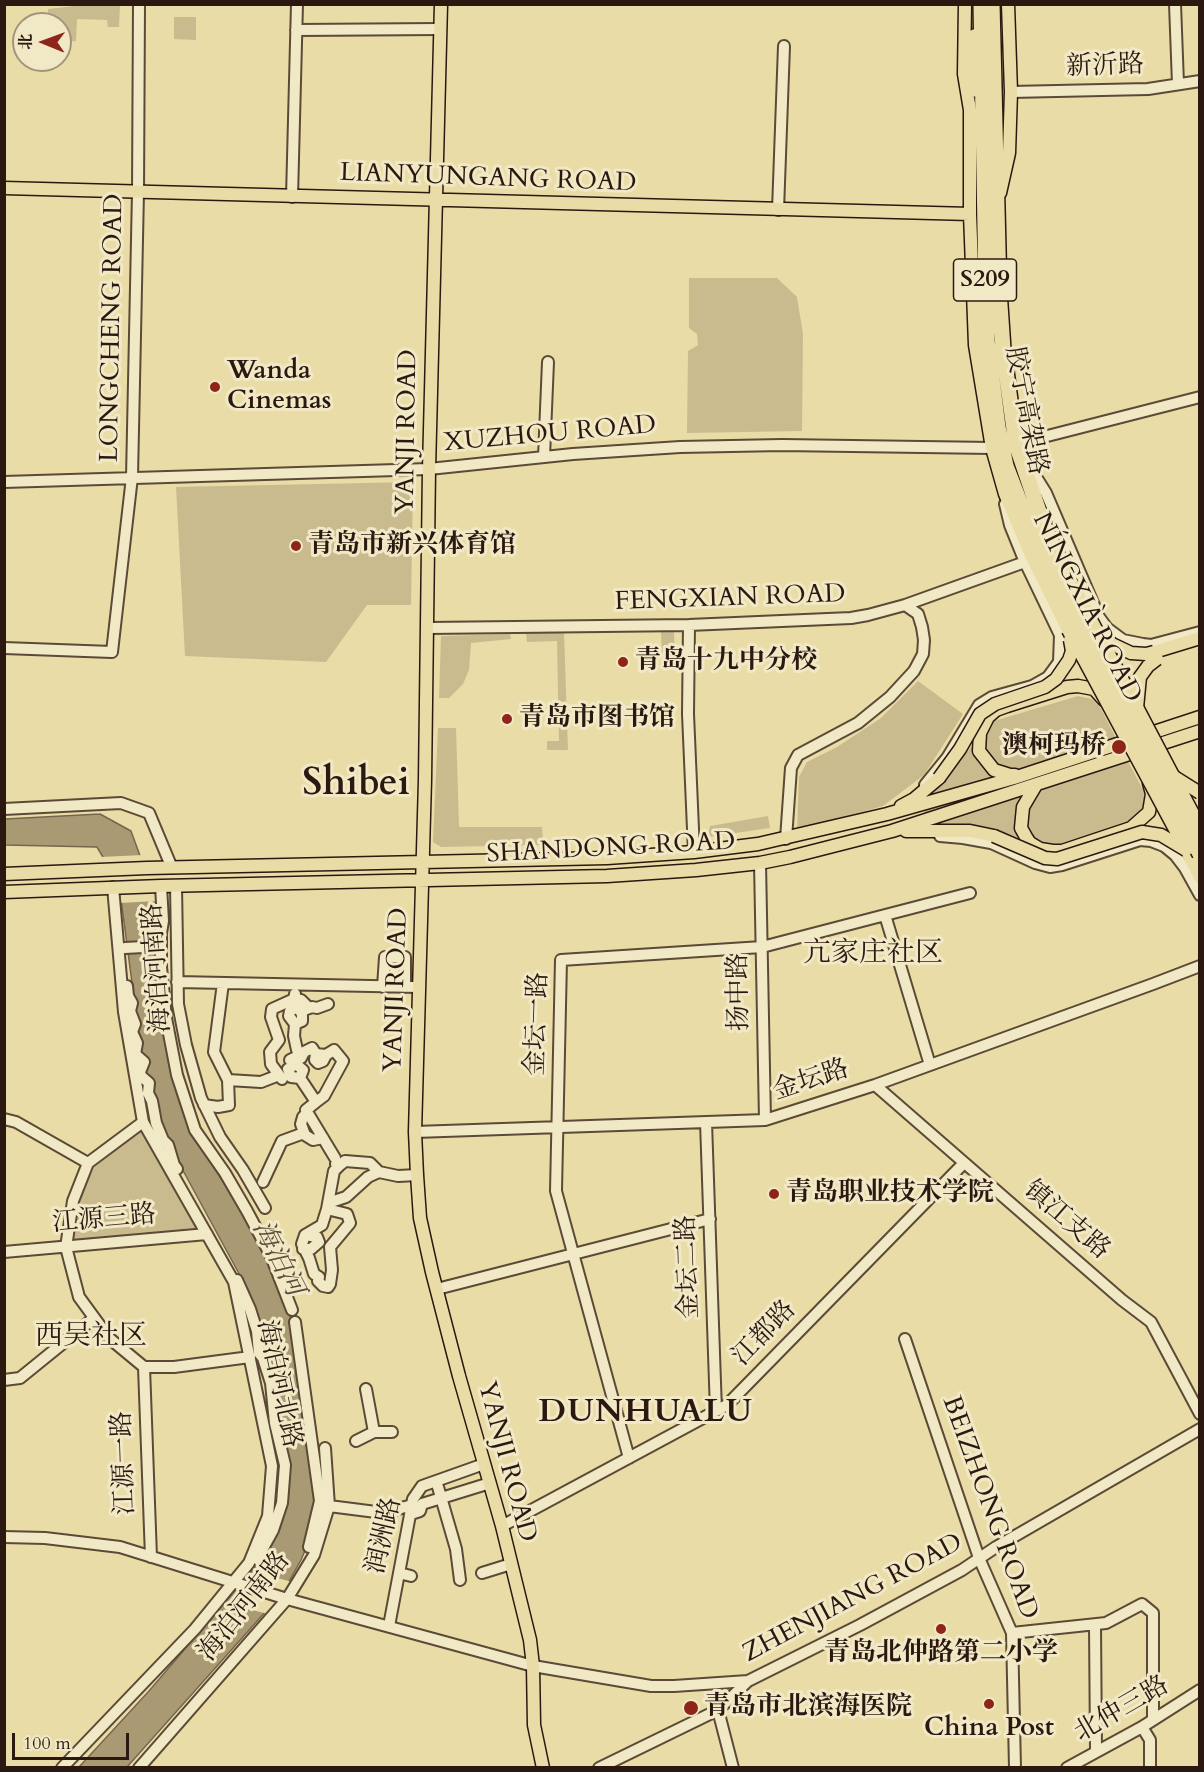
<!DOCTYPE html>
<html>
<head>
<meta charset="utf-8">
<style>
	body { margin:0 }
	#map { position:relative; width:1204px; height:1772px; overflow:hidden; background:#eadca7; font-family:Cardo,"Noto Serif SC",serif }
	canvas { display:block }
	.frame { position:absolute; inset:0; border:6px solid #2b1911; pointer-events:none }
	.north { position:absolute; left:12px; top:12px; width:60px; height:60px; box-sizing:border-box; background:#f1e8c6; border:2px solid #a2957e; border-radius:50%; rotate:271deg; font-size:16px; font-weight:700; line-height:24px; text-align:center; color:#2b1911 }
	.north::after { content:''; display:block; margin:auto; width:21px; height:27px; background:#8f2418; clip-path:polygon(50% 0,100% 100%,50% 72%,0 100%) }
	.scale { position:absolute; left:12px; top:1733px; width:117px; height:27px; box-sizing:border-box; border:3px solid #2b1911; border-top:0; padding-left:8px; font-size:18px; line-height:21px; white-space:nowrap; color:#2b1911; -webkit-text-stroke:4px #f1e8c6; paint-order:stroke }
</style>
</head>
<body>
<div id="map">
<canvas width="1204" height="1772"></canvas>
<div class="frame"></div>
<div class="north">北</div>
<div class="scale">100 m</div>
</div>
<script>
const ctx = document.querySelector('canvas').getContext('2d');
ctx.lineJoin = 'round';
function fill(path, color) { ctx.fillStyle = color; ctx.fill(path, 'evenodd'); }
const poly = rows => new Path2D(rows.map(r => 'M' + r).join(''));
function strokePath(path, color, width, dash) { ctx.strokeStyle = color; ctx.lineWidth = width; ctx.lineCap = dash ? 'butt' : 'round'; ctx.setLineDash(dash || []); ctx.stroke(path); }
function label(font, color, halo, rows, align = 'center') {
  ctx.font = font + ' Cardo,"Noto Serif SC",serif'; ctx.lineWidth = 6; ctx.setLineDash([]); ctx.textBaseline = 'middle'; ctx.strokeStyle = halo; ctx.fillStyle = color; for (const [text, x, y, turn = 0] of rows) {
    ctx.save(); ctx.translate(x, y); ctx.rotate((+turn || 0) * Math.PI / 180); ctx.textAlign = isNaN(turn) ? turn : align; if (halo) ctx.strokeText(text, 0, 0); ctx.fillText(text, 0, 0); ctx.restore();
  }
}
const green = poly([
	[83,5,120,5,119,27,108,27,107,20,77,19,76,41,60,42,60,24,48,24,48,9],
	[174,17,196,17,196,40,174,39],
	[689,278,777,278,797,297,803,334,802,431,687,433,688,351,698,345,697,334,689,328],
	[413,482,411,605,367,605,326,662,185,656,176,487],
	[564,632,568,750,547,750,547,741,559,741,557,641,527,642,526,633],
	[661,632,674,632,675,656,662,657],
	[510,634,511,639,471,643,469,670,463,684,449,698,439,698,441,636],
	[918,681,963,714,924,775,883,806,797,830,799,777,807,762,837,747,881,718],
	[1078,696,1092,699,1100,707,1143,790,1146,803,1143,815,1130,824,1057,846,1042,845,982,826,931,828,920,801,944,784,970,748,994,721],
	[438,728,456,728,459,827,542,827,543,845,441,847,433,842],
	[768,816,770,828,708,837,710,826],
	[141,1131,197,1229,72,1241,78,1203,94,1167]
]);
const water = poly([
	[100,814,131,831,159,908,158,940,189,1127,269,1256,291,1314,317,1501,311,1536,301,1560,283,1592,127,1767,79,1767,149,1691,260,1561,281,1511,283,1446,270,1353,249,1292,174,1154,144,1074,119,884,97,847,5,845,5,819,100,814]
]);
const pier = poly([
	[143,855,157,901,119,903,117,885,101,857],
	[255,1572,292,1582,287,1591,268,1614,229,1604]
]);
const minor = poly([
	[1175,4,1178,84],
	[296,30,440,29],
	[1011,92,1148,89,1200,81],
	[292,197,297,4],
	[778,210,784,46],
	[1018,448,1016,444,1200,397],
	[544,457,548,362],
	[1026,461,1046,493,1099,617,1107,628,1123,640,1143,644,1151,645,1200,632],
	[4,482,429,469,573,454,680,447,782,445,992,448],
	[689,625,688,714,694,852],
	[428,628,689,625,851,618,868,615,905,605,1025,562],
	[4,648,112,652,132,477,138,192,139,4],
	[925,785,947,758,979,705,992,697,1032,686,1048,677,1059,662,1060,635,1025,562,1010,525,1005,504],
	[4,809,121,803,149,813,172,868],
	[940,836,963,838,991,843,1035,863,1050,867,1062,865,1140,840,1151,841,1164,846,1175,855,1185,868,1200,895],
	[786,839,791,768,798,755,858,723,890,697,914,671,923,654,924,640,922,627,918,614,905,605],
	[760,863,765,1120],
	[161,886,163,921,161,933,161,967,166,1018,177,1075,195,1130,225,1173,247,1211,271,1256,292,1310],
	[176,886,178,1004,186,1045,201,1098,220,1137,243,1170,265,1208],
	[885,915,930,1065],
	[125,948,161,946],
	[177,982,419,987],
	[223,983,214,1052,228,1080,261,1082,279,1075],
	[127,986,128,996,132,1003,130,1011,135,1024,132,1032,137,1043,135,1054,144,1062,140,1072,141,1076,149,1083,148,1093,152,1101,156,1123,163,1140,168,1145,174,1165,177,1169],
	[383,987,385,957,405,957,405,987],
	[295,994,294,999,301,1000,309,1008],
	[304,1010,312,1007,317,1008,328,1004],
	[295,1024,289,1016,290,1011,295,1008,300,1010,302,1015,302,1021,295,1024,294,1036,297,1050],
	[291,1061,290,1060,296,1057,301,1058,304,1052,312,1048,316,1054],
	[300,1078,303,1070,296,1064,288,1069,291,1077,300,1078,316,1102,306,1110,335,1158],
	[282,1079,271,1064,270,1052,279,1040,271,1017,272,1009,294,999],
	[875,1085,1122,1300,1151,1322,1200,1414],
	[316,1102,324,1096,343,1061,334,1050,326,1055,323,1061,318,1063,315,1060,316,1054,326,1055],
	[204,1105,218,1107,229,1105,228,1080],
	[307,1113,303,1117,301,1124,305,1135,313,1140,323,1138],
	[4,1119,16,1122,88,1163],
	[143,1122,88,1163,73,1201,66,1247,79,1297,109,1338,144,1367,174,1367,250,1357],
	[706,1122,716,1411],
	[415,1132,765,1120,875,1085,1153,984,1200,966],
	[336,1164,340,1165,345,1161,370,1163,379,1172],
	[263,1182,282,1141,304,1133],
	[334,1201,346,1197,368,1177,379,1172,398,1176,417,1175],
	[327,1209,322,1225,305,1235,302,1244,309,1258,314,1274,319,1277,318,1281,323,1286,328,1287,330,1284,332,1270,330,1247,350,1223,347,1214,327,1209,334,1171,340,1165],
	[303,1249,311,1249,319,1242,317,1237,305,1235],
	[4,1252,207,1234],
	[237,1280,250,1309,257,1331,259,1353,263,1358,271,1383,275,1423,285,1465,282,1503,273,1530,257,1559],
	[437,1289,710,1219],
	[295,1322,320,1501,309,1547],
	[905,1339,979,1558,1012,1633,1015,1768],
	[144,1367,151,1557],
	[4,1380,20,1378,94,1318],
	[366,1389,374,1432,392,1432],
	[356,1441,374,1432],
	[629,1458,556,1191,561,960,762,947,970,893],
	[438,1487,456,1549,460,1580],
	[329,1506,384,1513,412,1505],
	[411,1514,420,1511,422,1504,490,1483],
	[502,1526,727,1405,964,1163],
	[4,1537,45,1538,120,1547,287,1599,533,1666,651,1686,674,1686,748,1681,860,1625,962,1570,996,1547,1200,1429],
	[399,1573,411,1576],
	[482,1573,511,1564],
	[1095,1625,1096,1751],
	[389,1626,413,1499,422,1486,484,1464],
	[1012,1633,1106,1623,1142,1604,1153,1613,1153,1720],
	[718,1710,733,1768],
	[1142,1727,1150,1740,1150,1768],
	[62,1768,195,1629,249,1563,268,1516,272,1466,234,1282,143,1122,124,1012,113,887],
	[139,1768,287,1599,314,1555,329,1506,325,1448],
	[599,1768,718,1710,748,1681],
	[1067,1768,1142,1727,1200,1690]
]);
const major = poly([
	[441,4,429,469,425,780,415,1132,417,1175,420,1218,432,1272,459,1376,502,1526,530,1640,533,1666,534,1725,543,1768],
	[965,4,964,74,970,110,970,214,975,345,992,448,1005,494,1030,553,1068,630],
	[972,91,975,35],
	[4,188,970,214],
	[1000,193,1009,153,1011,92,1008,4],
	[1154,652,1200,638],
	[1015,775,1010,775,994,770,979,751,980,733,988,717,996,710,1007,706,1067,687,1078,686,1094,689,1104,700],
	[1036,785,1023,807,1021,828,1026,837,1030,843,1040,849,1053,851,1062,851,1131,828,1149,812,1152,794,1149,783],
	[901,806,914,799,939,778],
	[906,831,970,831,994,836],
	[1186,850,1200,877],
	[4,874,147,868,607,858,694,852,758,844,887,814,1014,778,1200,717],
	[4,892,161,886,607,876,696,870,760,863,790,857,892,831,1200,731]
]);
const highway = poly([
	[981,4,987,340,998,427,1006,466,1021,505,1056,587,1077,627],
	[992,4,999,290,1003,349,1016,444,1046,532,1064,571,1090,621]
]);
const majorBridge = poly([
	[1068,630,1186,850],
	[1100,632,1112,644,1131,653,1146,654,1154,652],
	[1137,708,1140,677,1148,666,1157,659],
	[1173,776,1200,793],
	[939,778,960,749,980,714,995,704,1045,687,1056,679,1069,660,1072,651,1070,640],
	[994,836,1045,858,1057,859,1142,832,1161,835,1186,850]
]);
const highwayBridge = poly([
	[1090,621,1200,830],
	[1077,627,1200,854]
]);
const markers = [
	[215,387,6,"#8f2418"],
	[296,546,6,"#8f2418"],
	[623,662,6,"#8f2418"],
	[507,719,6,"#8f2418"],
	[1119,747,8,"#8f2418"],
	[774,1194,6,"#8f2418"],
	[941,1629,6,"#8f2418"],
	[989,1704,6,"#8f2418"],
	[691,1708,8,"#8f2418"]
];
const shields = [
	[985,280,63]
];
const shieldNames = [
	["S209",985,280]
];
const streetNames = [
	["新沂路",1105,67,-2],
	["LIANYUNGANG ROAD",488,179,2],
	["LONGCHENG ROAD",113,328,-89],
	["胶宁高架路",1025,411,79],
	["YANJI ROAD",408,432,-89],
	["XUZHOU ROAD",550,435,-5],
	["FENGXIAN ROAD",730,599,-2],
	["NÍNGXIÀ ROAD",1086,608,63],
	["SHANDONG ROAD",611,849,-3],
	["海泊河南路",158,968,-94],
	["YANJI ROAD",397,990,-88],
	["扬中路",740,992,-91],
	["金坛一路",538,1024,-88],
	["金坛路",811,1081,-18],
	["江源三路",104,1220,-5],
	["镇江支路",1066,1221,41],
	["金坛二路",689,1267,-92],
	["江都路",765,1334,-46],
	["海泊河北路",278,1384,78],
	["YANJI ROAD",506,1462,75],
	["江源一路",125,1463,-92],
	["BEIZHONG ROAD",989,1508,70],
	["润洲路",385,1536,-77],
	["ZHENJIANG ROAD",853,1599,-28],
	["海泊河南路",245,1607,-52],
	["北仲三路",1122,1710,-30]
];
const poiNames = [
	["Wanda",227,372],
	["Cinemas",227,402],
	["青岛市新兴体育馆",308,546],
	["青岛十九中分校",635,662],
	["青岛市图书馆",519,719],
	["澳柯玛桥",1106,747,"right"],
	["青岛职业技术学院",786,1194],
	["青岛北仲路第二小学",941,1654,"center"],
	["青岛市北滨海医院",704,1708],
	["China Post",989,1729,"center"]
];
const waterNames = [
	["海泊河",277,1259,63]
];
const quarterNames = [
	["亢家庄社区",873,955],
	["西吴社区",91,1338]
];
const districtNames = [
	["DUNHUALU",646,1414]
];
const townNames = [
	["Shibei",356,785]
];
fill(green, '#cabb8e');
fill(water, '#a99a74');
strokePath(water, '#77664c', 1.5);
fill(pier, '#eadca7');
strokePath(minor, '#5b4a36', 14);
strokePath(major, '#2b1911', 15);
strokePath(highway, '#2b1911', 18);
strokePath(minor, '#f1e8c6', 10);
strokePath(major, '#eadca7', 12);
strokePath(highway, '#eadca7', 15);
strokePath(majorBridge, '#2b1911', 15, []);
strokePath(highwayBridge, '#2b1911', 18, []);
strokePath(majorBridge, '#eadca7', 12);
strokePath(highwayBridge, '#eadca7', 15);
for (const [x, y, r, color] of markers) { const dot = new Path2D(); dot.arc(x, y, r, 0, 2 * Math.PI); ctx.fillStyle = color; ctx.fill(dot); strokePath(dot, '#f1e8c6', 2); }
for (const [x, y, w] of shields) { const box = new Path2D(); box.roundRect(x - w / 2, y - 21, w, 42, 4.5); ctx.fillStyle = '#f1e8c6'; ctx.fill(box); strokePath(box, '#2b1911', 1.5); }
label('bold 24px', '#2b1911', null, shieldNames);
label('26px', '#2b1911', '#f1e8c6', streetNames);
label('bold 26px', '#2b1911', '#f1e8c6', poiNames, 'left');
label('italic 27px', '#5d4d39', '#f1e8c6', waterNames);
label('28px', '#2b1911', '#f1e8c6', quarterNames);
ctx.letterSpacing = '1.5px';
label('bold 32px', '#2b1911', '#f1e8c6', districtNames);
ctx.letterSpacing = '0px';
label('bold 38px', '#2b1911', '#f1e8c6', townNames);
</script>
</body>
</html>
